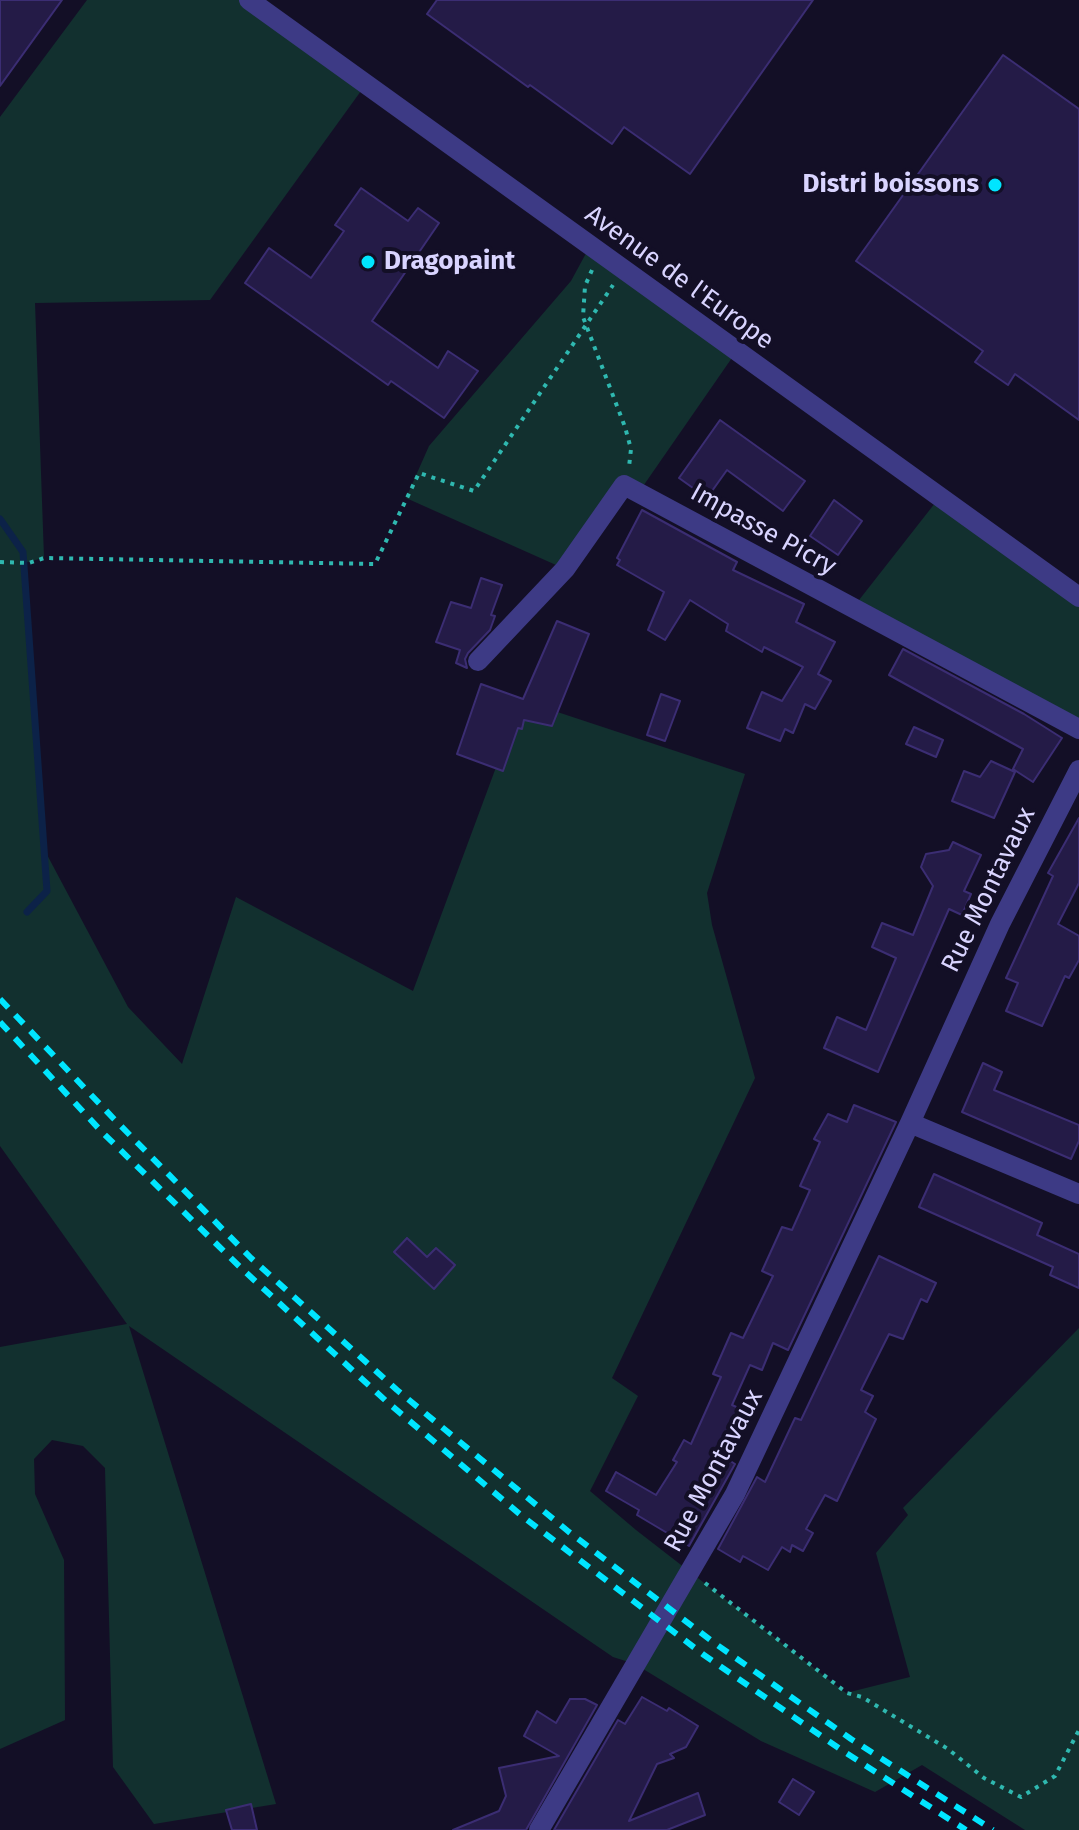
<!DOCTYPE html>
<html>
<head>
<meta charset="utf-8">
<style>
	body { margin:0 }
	canvas { display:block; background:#130f26 }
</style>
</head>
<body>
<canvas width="1079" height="1830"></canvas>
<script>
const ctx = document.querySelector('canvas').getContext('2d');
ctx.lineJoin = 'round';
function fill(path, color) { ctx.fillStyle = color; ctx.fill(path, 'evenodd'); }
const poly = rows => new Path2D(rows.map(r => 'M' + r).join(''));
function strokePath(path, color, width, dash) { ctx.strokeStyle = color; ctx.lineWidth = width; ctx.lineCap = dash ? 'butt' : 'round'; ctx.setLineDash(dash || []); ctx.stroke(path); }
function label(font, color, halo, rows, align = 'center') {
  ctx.font = font + ' "Fira Sans",sans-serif'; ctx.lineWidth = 8; ctx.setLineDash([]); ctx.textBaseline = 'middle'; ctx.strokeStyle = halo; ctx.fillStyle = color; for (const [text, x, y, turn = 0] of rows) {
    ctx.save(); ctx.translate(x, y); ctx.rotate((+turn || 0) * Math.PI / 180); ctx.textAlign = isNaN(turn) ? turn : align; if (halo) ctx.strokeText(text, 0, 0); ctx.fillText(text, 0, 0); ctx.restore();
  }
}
const green = poly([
	[87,0,249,0,366,84,210,300,35,303,44,558,23,563,45,851,128,1007,182,1064,236,897,413,991,521,700,745,774,707,893,712,925,755,1078,612,1378,638,1396,590,1491,636,1530,846,1693,910,1677,876,1553,908,1515,903,1508,1079,1328,1079,1830,1025,1830,922,1765,875,1792,761,1741,635,1664,613,1657,129,1326,276,1804,154,1824,113,1767,105,1468,83,1446,52,1440,34,1459,35,1494,64,1560,65,1720,0,1749,0,1347,127,1324,0,1146,0,117],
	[590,246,736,352,639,492,624,485,565,569,406,498,429,446,571,281],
	[939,498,1079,597,1079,723,852,609]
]);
const stream = poly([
	[0,519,23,552,47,891,27,912]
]);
const building = poly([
	[0,0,62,0,0,86,0,0],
	[437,0,813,0,690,174,624,127,612,144,530,85,528,87,427,14,437,0],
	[1003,55,1079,109,1079,420,1015,374,1008,385,975,362,983,351,856,261,1003,55],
	[361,188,408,221,418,208,439,223,372,321,438,368,448,351,478,371,444,418,391,381,388,385,245,283,269,248,311,278,344,231,335,225,361,188],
	[720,420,805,481,783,511,727,470,707,498,679,478,720,420],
	[834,500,862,521,838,555,810,536,834,500],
	[642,510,737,562,733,570,804,604,796,622,835,642,818,674,831,681,815,709,805,704,793,733,785,729,780,741,747,728,762,692,782,701,803,667,764,647,762,652,726,631,728,624,690,600,665,640,648,630,664,592,617,565,620,560,617,558,642,510],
	[481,578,502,585,491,615,495,616,490,630,468,653,465,659,467,668,456,663,460,650,436,642,451,602,471,608,481,578],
	[557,621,589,634,552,726,524,720,522,729,518,728,503,771,457,754,481,684,523,699,557,621],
	[903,649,1024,714,1062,738,1033,782,1013,769,1023,749,889,675,903,649],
	[661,694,680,701,665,741,647,735,661,694],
	[914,727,943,740,936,757,906,744,914,727],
	[991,761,1015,772,994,818,952,801,964,771,980,777,991,761],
	[1079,818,1079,883,1058,924,1079,936,1079,960,1069,978,1065,976,1042,1026,1006,1011,1018,983,1006,978,1053,876,1048,873,1079,818],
	[953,842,981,855,964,891,971,894,962,915,949,909,878,1072,824,1048,837,1017,866,1030,896,958,872,947,882,923,913,935,933,886,921,867,926,854,949,850,953,842],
	[983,1063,1002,1072,994,1090,1079,1125,1079,1141,1071,1159,962,1112,983,1063],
	[854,1105,896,1122,788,1350,773,1343,762,1370,750,1365,732,1405,745,1411,724,1457,735,1464,689,1546,637,1515,639,1510,606,1491,616,1472,656,1495,677,1462,673,1460,684,1440,691,1444,721,1377,713,1374,731,1333,743,1338,773,1276,762,1271,782,1227,792,1230,810,1190,800,1186,820,1142,814,1139,828,1114,847,1122,854,1105],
	[934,1174,1042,1223,1037,1235,1079,1254,1079,1288,1050,1275,1053,1267,919,1207,934,1174],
	[407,1238,427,1257,436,1248,455,1265,434,1289,394,1252,407,1238],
	[879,1256,936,1283,927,1302,921,1299,903,1339,889,1334,861,1390,873,1396,865,1412,876,1419,837,1501,825,1495,806,1529,813,1533,803,1551,792,1545,790,1552,782,1547,768,1570,743,1556,740,1562,718,1549,757,1477,765,1482,795,1418,801,1420,879,1256],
	[642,1697,667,1711,669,1708,698,1726,686,1747,670,1754,674,1758,657,1764,629,1821,698,1793,705,1815,667,1830,554,1830,618,1720,625,1724,642,1697],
	[570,1699,585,1699,597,1705,526,1830,453,1830,499,1811,506,1796,499,1768,559,1756,524,1736,537,1711,556,1723,570,1699],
	[793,1779,814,1792,799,1815,779,1802,793,1779],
	[251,1804,257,1830,232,1830,226,1810,251,1804]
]);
const path = poly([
	[592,270,585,286,583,317,625,427,631,449,629,467],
	[0,562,29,563,44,558,375,564,419,473,474,491,613,285],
	[705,1583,847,1693,862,1697,948,1749,984,1778,1021,1797,1055,1776,1079,1730]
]);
const minor = poly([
	[249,0,1079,597],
	[478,661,565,569,624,485,1079,729],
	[910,1123,1079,1194],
	[539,1830,735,1494,910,1123,1000,924,1079,770]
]);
const rail = poly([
	[0,999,114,1119,251,1258,397,1390,569,1532,713,1642,851,1739,993,1830],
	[0,1022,101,1131,241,1268,386,1401,522,1516,704,1655,843,1751,966,1830]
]);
const markers = [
	[995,185,8,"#00e5ff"],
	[368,262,8,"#00e5ff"]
];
const poiNames = [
	["Distri boissons",979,185],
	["Dragopaint",384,262,"left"]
];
const streetNames = [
	["Avenue de l'Europe",679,278,36],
	["Impasse Picry",763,530,29],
	["Rue Montavaux",989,890,-64],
	["Rue Montavaux",714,1471,-62]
];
fill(green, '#12302f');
strokePath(stream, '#0c2248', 7);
fill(building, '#241b47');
strokePath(building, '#3b2d73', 2);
strokePath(path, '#2fb8b0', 4, [4, 6]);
strokePath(minor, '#3d3a85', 20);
strokePath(rail, '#00e5ff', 6, [12, 10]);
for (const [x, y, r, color] of markers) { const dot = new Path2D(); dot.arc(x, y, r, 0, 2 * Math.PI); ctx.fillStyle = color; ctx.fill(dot); strokePath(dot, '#130f26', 3); }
label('bold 26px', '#d9d4ff', '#130f26', poiNames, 'right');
label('26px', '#d9d4ff', '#130f26', streetNames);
</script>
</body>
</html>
